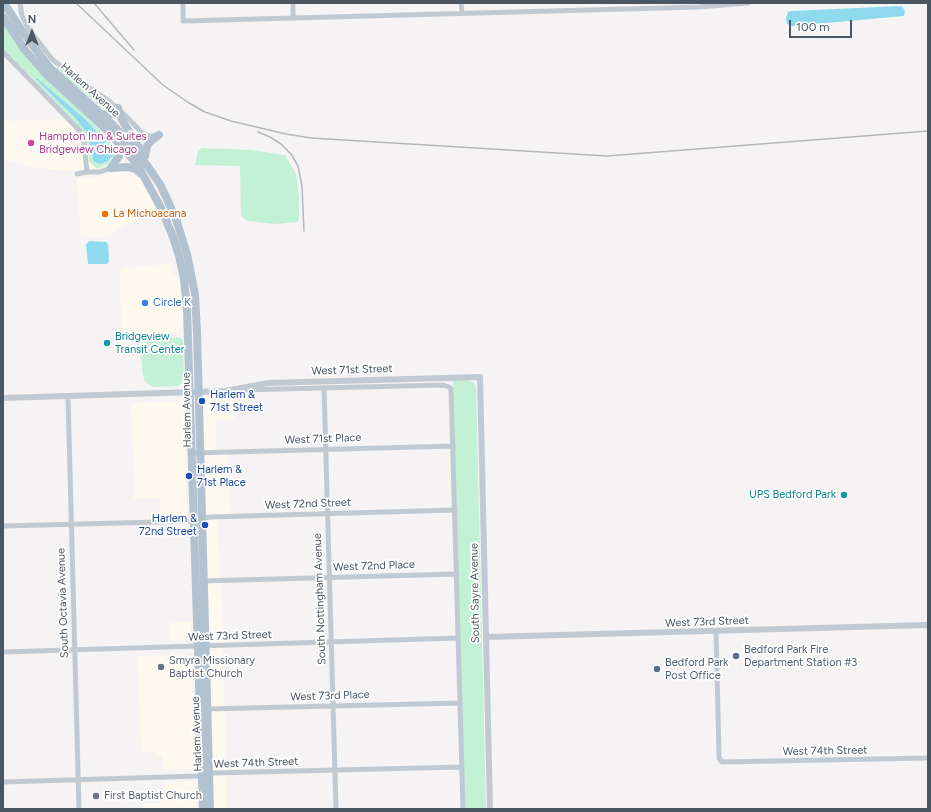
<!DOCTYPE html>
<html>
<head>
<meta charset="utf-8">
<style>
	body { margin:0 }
	#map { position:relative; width:931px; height:812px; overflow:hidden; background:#f5f3f3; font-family:Figtree,sans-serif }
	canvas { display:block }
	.frame { position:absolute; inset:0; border:4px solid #4a5661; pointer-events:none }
	.north { position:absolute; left:12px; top:12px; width:40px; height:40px; -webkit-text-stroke:3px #fff; paint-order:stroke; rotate:0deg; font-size:11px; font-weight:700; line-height:16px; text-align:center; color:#4a5661 }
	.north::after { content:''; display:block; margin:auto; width:14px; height:18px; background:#4a5661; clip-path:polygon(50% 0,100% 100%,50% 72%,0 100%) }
	.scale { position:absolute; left:789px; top:20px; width:63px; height:18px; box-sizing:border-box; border:2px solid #4a5661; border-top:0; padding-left:5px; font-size:12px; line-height:14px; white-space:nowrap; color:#4a5661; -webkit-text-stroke:3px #fff; paint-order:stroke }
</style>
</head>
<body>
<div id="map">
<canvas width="931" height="812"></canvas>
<div class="frame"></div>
<div class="north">N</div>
<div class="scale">100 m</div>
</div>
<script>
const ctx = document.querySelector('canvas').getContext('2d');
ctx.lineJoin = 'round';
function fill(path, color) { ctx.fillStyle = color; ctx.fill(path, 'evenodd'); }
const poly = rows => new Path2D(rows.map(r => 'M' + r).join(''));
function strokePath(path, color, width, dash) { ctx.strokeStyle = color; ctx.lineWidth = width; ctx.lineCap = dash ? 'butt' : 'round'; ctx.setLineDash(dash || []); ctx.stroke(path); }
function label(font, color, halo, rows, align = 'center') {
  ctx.font = font + ' Figtree,sans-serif'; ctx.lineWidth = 3.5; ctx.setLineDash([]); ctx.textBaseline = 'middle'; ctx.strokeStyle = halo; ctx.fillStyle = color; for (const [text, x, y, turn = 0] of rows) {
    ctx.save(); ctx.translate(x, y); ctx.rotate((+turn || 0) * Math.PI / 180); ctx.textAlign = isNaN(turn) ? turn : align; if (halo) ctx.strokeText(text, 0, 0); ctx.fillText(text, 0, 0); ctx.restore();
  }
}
const commercial = poly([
	[73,119,82,131,88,148,92,164,96,168,68,171,29,167,3,159,3,121],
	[117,170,131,170,139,176,158,210,112,233,111,237,81,237,76,179,106,175],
	[172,263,173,273,179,278,180,283,183,307,182,327,178,332,175,332,121,333,120,274,121,270,124,268],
	[234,393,234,419,216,420,216,449,228,449,230,518,218,519,223,637,227,809,213,809,201,399,206,395],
	[183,401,187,515,160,517,160,498,134,499,131,403],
	[191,622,191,640,170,642,170,623],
	[190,655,197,769,163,769,162,756,155,756,154,751,141,752,138,656],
	[196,781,196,809,143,809,143,803,164,802,164,782]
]);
const green = poly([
	[3,22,46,78,86,116,114,145,116,149,115,156,108,164,99,168,96,168,89,161,88,148,86,140,77,124,3,48],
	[37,78,86,120,113,151,111,158,105,163,98,164,95,163,93,160,89,138,86,132,77,120,38,81],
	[58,67,106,102,108,106,107,109,103,109,56,69],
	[202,148,250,150,285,155,296,174,299,198,299,220,297,222,276,224,247,221,241,215,240,166,195,165,198,151],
	[179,337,183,340,184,380,182,383,178,386,154,387,149,385,145,381,143,375,141,357,142,343,146,341],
	[453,380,469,380,474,383,476,387,486,809,464,809]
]);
const water = poly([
	[901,6,903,8,905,11,904,16,792,26,787,24,786,18,788,12,791,11],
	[37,78,86,120,113,151,112,156,108,161,101,164,96,163,93,160,89,138,86,132,77,120,36,79],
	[89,241,106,242,108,244,109,261,107,264,88,264,86,245]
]);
const minor = poly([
	[20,3,22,16,28,28,52,59,76,78,109,101,126,116,142,133,150,136,158,135],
	[183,3,183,21,699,7,748,3],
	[293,3,293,18],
	[461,3,462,13],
	[3,52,79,130,84,143,87,172],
	[77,174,87,172,100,172,111,168],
	[324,388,336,809],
	[240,390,443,385,449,387,451,389,463,809],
	[68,396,79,809],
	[193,453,454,446],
	[162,522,189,521,210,517,455,510],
	[3,526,159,522],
	[202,581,457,574],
	[716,632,719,754,719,758,722,762,928,758],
	[3,652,458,638],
	[205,709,460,703],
	[3,782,167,777,198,776,214,773,461,767]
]);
const tertiary = poly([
	[3,398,225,391,268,383,480,377,490,809],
	[486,637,928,625]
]);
const primary = poly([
	[4,3,22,31,50,68,113,125,135,149,149,168,161,186,176,219,187,254,195,294,197,332,210,809],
	[3,17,25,50,45,73,108,131,137,164,161,208,173,237,179,256,184,279,187,309,203,809],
	[102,115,111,114,118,108,122,120,140,149],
	[145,156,147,146,152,140,159,135],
	[111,168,128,167,135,169,141,174],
	[111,168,119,156,119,143]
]);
const rail = poly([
	[76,3,163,85,189,103,205,112,231,121,286,134,311,138,607,156,928,131],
	[94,3,134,50],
	[258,132,270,137,281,144,291,154,298,166,302,186,304,231]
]);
const markers = [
	[31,143,4,"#d1479c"],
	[105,214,4,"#e8710a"],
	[145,303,4,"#3f7fe0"],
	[107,343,4,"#0f9aa8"],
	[202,401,4,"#1a4fb4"],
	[189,476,4,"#1a4fb4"],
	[844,495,4,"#0f9aa8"],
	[205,525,4,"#1a4fb4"],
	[736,656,4,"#5c6f8a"],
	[161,667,4,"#6b7280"],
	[657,669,4,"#5c6f8a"],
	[96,796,4,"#6b7280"]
];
const streetNames = [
	["Harlem Avenue",90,90,42],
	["West 71st Street",352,370,-2],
	["Harlem Avenue",187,410,-91],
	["West 71st Place",323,439,-2],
	["West 72nd Street",308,504,-2],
	["West 72nd Place",374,566,-2],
	["South Sayre Avenue",475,593,-91],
	["South Nottingham Avenue",320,599,-92],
	["South Octavia Avenue",63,603,-92],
	["West 73rd Street",707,622,-2],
	["West 73rd Street",230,636,-2],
	["West 73rd Place",330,696,-2],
	["Harlem Avenue",197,734,-92],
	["West 74th Street",825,751,-1],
	["West 74th Street",256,763,-2]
];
const hotelNames = [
	["Hampton Inn & Suites",39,137],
	["Bridgeview Chicago",39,150]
];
const foodNames = [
	["La Michoacana",113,214]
];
const shopNames = [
	["Circle K",153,303]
];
const cultureNames = [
	["Bridgeview",115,337],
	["Transit Center",115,350],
	["UPS Bedford Park",836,495,"right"]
];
const transitNames = [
	["Harlem &",210,395],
	["71st Street",210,408],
	["Harlem &",197,470],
	["71st Place",197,483],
	["Harlem &",197,519,"right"],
	["72nd Street",197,532,"right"]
];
const serviceNames = [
	["Bedford Park Fire",744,650],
	["Department Station #3",744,663],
	["Bedford Park",665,663],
	["Post Office",665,676]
];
const worshipNames = [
	["Smyra Missionary",169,661],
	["Baptist Church",169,674],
	["First Baptist Church",104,796]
];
fill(commercial, '#fdf9ef');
fill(green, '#c3f1d5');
fill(water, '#90daee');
strokePath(minor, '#c1cad2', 5);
strokePath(tertiary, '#c1cad2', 6);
strokePath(primary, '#b3c2d1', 8);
strokePath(rail, '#b5b8bd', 1.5);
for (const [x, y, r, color] of markers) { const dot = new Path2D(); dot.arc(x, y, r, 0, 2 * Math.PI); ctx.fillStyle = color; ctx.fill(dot); strokePath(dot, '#fff', 1.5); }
label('11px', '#4a5661', '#fff', streetNames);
label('11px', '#b23c85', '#fff', hotelNames, 'left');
label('11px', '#c56008', '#fff', foodNames, 'left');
label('11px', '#366cbe', '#fff', shopNames, 'left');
label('11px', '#0d838f', '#fff', cultureNames, 'left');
label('11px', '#164399', '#fff', transitNames, 'left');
label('11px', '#4e5e75', '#fff', serviceNames, 'left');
label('11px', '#5b616d', '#fff', worshipNames, 'left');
</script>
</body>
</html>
